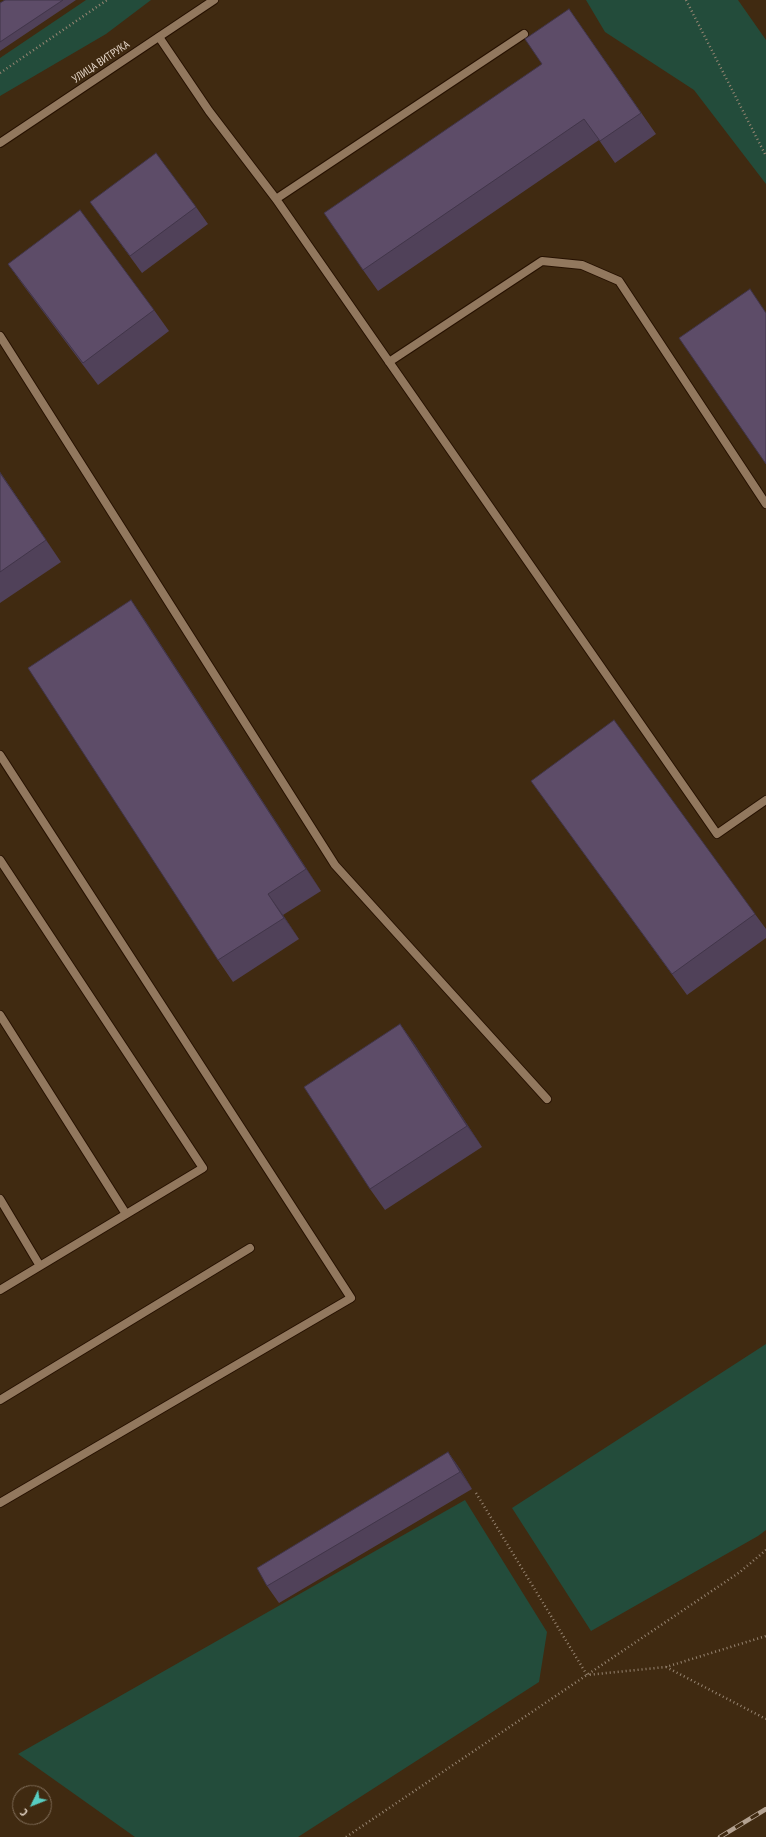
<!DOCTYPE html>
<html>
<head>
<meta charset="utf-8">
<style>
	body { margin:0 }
	#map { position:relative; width:766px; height:1837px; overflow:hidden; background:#402a11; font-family:"PT Sans Narrow",sans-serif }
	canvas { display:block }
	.north { position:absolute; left:12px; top:1785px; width:40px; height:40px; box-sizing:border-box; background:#402a11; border:1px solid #826f5b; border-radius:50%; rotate:227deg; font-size:11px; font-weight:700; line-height:16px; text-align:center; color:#e6d7c9 }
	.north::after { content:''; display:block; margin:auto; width:14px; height:18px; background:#57cec2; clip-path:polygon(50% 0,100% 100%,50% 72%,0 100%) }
</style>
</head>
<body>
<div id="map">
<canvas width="766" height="1837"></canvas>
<div class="north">С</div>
</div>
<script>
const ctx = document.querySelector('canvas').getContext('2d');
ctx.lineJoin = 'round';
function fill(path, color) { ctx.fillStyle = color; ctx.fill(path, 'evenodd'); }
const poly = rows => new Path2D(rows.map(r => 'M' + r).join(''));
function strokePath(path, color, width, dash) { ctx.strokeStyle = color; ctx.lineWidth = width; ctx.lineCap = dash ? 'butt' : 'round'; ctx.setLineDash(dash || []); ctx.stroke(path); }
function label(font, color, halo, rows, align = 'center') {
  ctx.font = font + ' "PT Sans Narrow",sans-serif'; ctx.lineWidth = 3; ctx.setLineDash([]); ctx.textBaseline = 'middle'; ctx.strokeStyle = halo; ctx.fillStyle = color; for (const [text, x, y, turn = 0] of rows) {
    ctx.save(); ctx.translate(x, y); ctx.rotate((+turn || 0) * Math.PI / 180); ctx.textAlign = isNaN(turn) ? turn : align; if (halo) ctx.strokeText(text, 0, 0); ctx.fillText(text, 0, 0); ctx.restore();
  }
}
const green = poly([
	[86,0,151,0,106,34,0,96,0,58],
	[586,0,738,0,766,40,766,184,694,90,605,32],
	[766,1344,766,1530,758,1536,591,1631,512,1508],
	[465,1500,547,1632,539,1682,298,1837,135,1837,18,1754]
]);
const path = poly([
	[686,0,766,156],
	[0,73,107,0],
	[476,1493,587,1675,666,1667,766,1636],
	[666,1667,766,1719],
	[346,1837,740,1572,766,1550]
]);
const lane = poly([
	[159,37,209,111,276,199,717,834,766,800],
	[276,199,524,34],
	[0,336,335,865,547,1099],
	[389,362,542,261,582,265,619,281,766,504],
	[0,755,351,1298,0,1503],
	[0,860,203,1168,0,1290],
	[0,1015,126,1214],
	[0,1199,40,1266],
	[0,1400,250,1248]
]);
const street = poly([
	[0,143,214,0]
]);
const rail = poly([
	[720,1837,766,1809]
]);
const wall = poly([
	[5,0,76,0,0,51,0,3],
	[569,9,656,134,615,163,599,140,378,291,363,270,542,64],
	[90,202,196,207,208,224,142,273],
	[8,264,154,310,169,331,98,385,23,285],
	[0,472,61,562,0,603],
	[131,600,146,622,321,891,283,915,299,939,233,982,218,960],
	[531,781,755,914,766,929,766,938,687,995],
	[400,1024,415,1045,482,1147,385,1210,370,1189],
	[448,1452,460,1469,472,1489,279,1603,267,1586]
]);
const shadedWall = poly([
	[0,472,61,562,0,473],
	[131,600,146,622,321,891,306,869],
	[268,894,283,915,299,939,284,918],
	[400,1024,415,1045,482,1147,467,1126],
	[448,1452,460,1469,472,1489,460,1472]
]);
const building = poly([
	[5,0,63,0,0,42,0,3,5,0],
	[569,9,641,113,600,141,584,119,363,270,324,213,542,64,525,39,569,9],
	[156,153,196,207,130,256,90,202,156,153],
	[80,210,154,310,83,363,8,264,80,210],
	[750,289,766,313,766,464,679,338,750,289],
	[0,473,46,540,0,572,0,473],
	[131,600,306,869,268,894,284,918,218,960,28,668,131,600],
	[614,720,755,914,672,974,531,781,614,720],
	[400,1024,467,1126,370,1189,304,1087,400,1024],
	[448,1452,460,1472,267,1586,257,1568,448,1452]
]);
const streetNames = [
	["УЛИЦА ВИТРУКА",101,62,-34]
];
fill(green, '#234c3b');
strokePath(lane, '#261100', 10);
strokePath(street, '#261100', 10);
strokePath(path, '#988673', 2.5, [1, 3]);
strokePath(lane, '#92785e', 8);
strokePath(street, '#92785e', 8);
strokePath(rail, '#b3a190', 4.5);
strokePath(rail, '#402a11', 3, [9]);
fill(wall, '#504159');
fill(shadedWall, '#413549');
fill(building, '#5d4c68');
strokePath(building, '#413549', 1);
label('11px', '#e6d7c9', '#402a11', streetNames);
</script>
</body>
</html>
